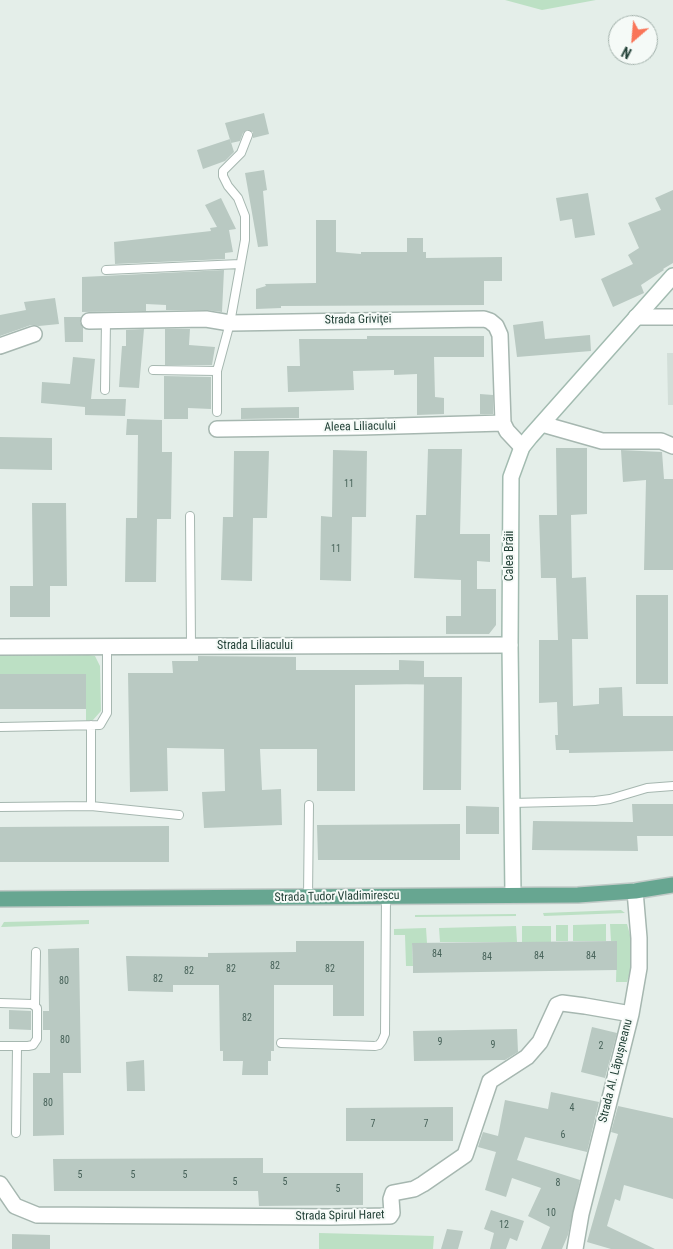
<!DOCTYPE html>
<html>
<head>
<meta charset="utf-8">
<style>
	body { margin:0 }
	#map { position:relative; width:673px; height:1249px; overflow:hidden; background:#e4eee9; font-family:"Roboto Condensed",sans-serif }
	canvas { display:block }
	.north { position:absolute; left:608px; top:15px; width:50px; height:50px; box-sizing:border-box; background:#f5faf7; border:1px solid #a1b0aa; border-radius:50%; rotate:207deg; font-size:14px; font-weight:700; line-height:20px; text-align:center; color:#224137 }
	.north::after { content:''; display:block; margin:auto; width:18px; height:22px; background:#f97558; clip-path:polygon(50% 0,100% 100%,50% 72%,0 100%) }
</style>
</head>
<body>
<div id="map">
<canvas width="673" height="1249"></canvas>
<div class="north">N</div>
</div>
<script>
const ctx = document.querySelector('canvas').getContext('2d');
ctx.lineJoin = 'round';
function fill(path, color) { ctx.fillStyle = color; ctx.fill(path, 'evenodd'); }
const poly = rows => new Path2D(rows.map(r => 'M' + r).join(''));
function strokePath(path, color, width, dash) { ctx.strokeStyle = color; ctx.lineWidth = width; ctx.lineCap = dash ? 'butt' : 'round'; ctx.setLineDash(dash || []); ctx.stroke(path); }
function label(font, color, halo, rows, align = 'center') {
  ctx.font = font + ' "Roboto Condensed",sans-serif'; ctx.lineWidth = 4; ctx.setLineDash([]); ctx.textBaseline = 'middle'; ctx.strokeStyle = halo; ctx.fillStyle = color; for (const [text, x, y, turn = 0] of rows) {
    ctx.save(); ctx.translate(x, y); ctx.rotate((+turn || 0) * Math.PI / 180); ctx.textAlign = isNaN(turn) ? turn : align; if (halo) ctx.strokeText(text, 0, 0); ctx.fillText(text, 0, 0); ctx.restore();
  }
}
const built = poly([
	[667,353,673,353,673,405,668,405]
]);
const green = poly([
	[505,0,596,0,542,10],
	[89,655,95,656,100,666,101,711,93,720,86,721,86,674,0,674,0,656],
	[621,910,625,913,544,916,543,913],
	[516,914,516,916,415,917,415,915],
	[89,920,89,924,1,927,4,922],
	[606,924,606,941,573,941,573,925],
	[610,924,627,924,632,942,632,965,627,982,616,982,617,941,611,941],
	[556,925,568,925,568,941,556,941],
	[516,926,517,942,440,942,439,928],
	[522,926,551,926,551,942,522,942],
	[426,928,427,943,412,943,413,966,406,966,405,935,394,935,394,929],
	[319,1233,434,1236,433,1249,319,1249]
]);
const building = poly([
	[264,113,269,134,253,138,253,132,247,130,243,133,240,141,231,143,225,123],
	[230,139,234,152,225,161,203,169,197,150],
	[264,170,267,190,263,191,268,246,258,247,245,173],
	[673,190,673,263,663,269,664,270,641,285,644,293,613,307,601,279,633,264,628,255,639,248,628,223,661,210,655,198],
	[588,193,595,235,575,238,572,219,560,221,556,198],
	[221,198,236,229,229,230,233,252,225,253,225,259,115,264,114,242,211,231,210,228,217,227,205,205],
	[316,220,336,220,336,252,361,254,361,252,407,252,407,238,423,238,423,252,426,252,426,258,502,257,502,281,484,281,484,305,281,306,281,308,256,309,256,289,266,286,265,284,316,283],
	[224,270,222,312,206,310,166,310,166,305,146,304,146,311,82,312,82,277],
	[55,298,59,324,39,326,31,325,0,336,0,315,26,310,24,302],
	[64,317,81,317,80,322,83,327,83,342,65,342],
	[543,321,545,339,590,335,591,351,517,357,513,325],
	[144,329,139,388,119,387,122,346,126,346,126,330],
	[165,329,190,329,189,345,215,347,212,365,165,365],
	[367,336,484,336,484,357,434,357,435,397,444,398,444,414,417,415,417,374,394,375,394,370,353,371,354,390,288,392,287,366,300,366,299,339,367,339],
	[73,357,95,359,91,399,126,399,125,416,85,415,85,407,41,403,42,382,70,384],
	[164,376,211,377,211,409,188,408,188,419,164,419],
	[480,394,493,395,493,414,480,414],
	[299,407,299,418,241,419,241,408],
	[127,419,162,420,162,452,172,452,171,519,157,519,156,582,125,582,126,518,137,518,138,435,126,435],
	[0,437,52,438,52,470,0,469],
	[556,448,587,448,587,514,571,515,572,578,586,577,588,639,572,639,573,706,599,704,599,688,622,687,623,716,673,716,673,751,569,753,569,750,556,750,555,735,558,735,557,702,539,703,539,640,558,640,556,578,541,578,539,515,557,515],
	[428,449,462,449,460,534,490,534,490,562,477,561,477,589,496,589,496,625,489,634,446,634,446,616,461,616,461,580,414,578,416,515,426,515],
	[333,450,367,451,366,517,352,517,351,581,320,580,321,516,332,517],
	[621,450,662,452,664,479,673,479,673,570,644,570,646,480,623,482],
	[234,451,269,451,267,518,253,518,252,581,221,580,223,517,233,517],
	[32,503,66,503,67,586,50,586,50,617,10,617,10,586,33,586],
	[636,595,668,595,668,684,636,684],
	[198,656,296,657,296,670,399,670,399,660,424,661,424,684,355,685,355,791,317,791,317,749,260,749,262,790,281,789,282,825,204,828,202,792,225,791,224,749,167,748,168,791,130,792,128,673,173,673,172,661,198,661],
	[0,674,86,674,86,709,0,709],
	[424,677,462,677,461,790,423,790],
	[632,804,673,804,673,836,637,836,638,851,532,850,533,821,633,822],
	[466,806,499,807,499,834,466,834],
	[460,824,460,860,318,860,317,825],
	[169,826,169,862,0,862,0,827],
	[296,941,364,941,364,1016,333,1016,333,985,274,985,274,1051,271,1051,271,1061,268,1061,268,1075,242,1075,243,1061,223,1061,223,1051,220,1051,219,985,173,985,173,992,128,991,126,956,208,957,208,953,296,952],
	[617,941,617,970,413,973,413,966,412,943],
	[79,948,81,1073,63,1073,64,1135,33,1136,33,1073,50,1073,50,1030,43,1030,43,1011,49,1011,48,949],
	[9,1010,31,1011,31,1030,9,1029],
	[592,1027,617,1033,605,1078,581,1072],
	[517,1029,518,1052,505,1060,414,1061,413,1031],
	[144,1060,145,1091,127,1091,126,1062],
	[551,1092,599,1102,587,1152,525,1137,517,1160,580,1180,568,1235,562,1249,541,1249,550,1227,528,1216,541,1188,512,1178,506,1197,485,1190,496,1152,478,1147,483,1132,498,1136,505,1100,548,1109],
	[618,1106,673,1118,673,1199,624,1185,620,1201,615,1199,607,1226,655,1249,611,1249,587,1242,618,1134,611,1132],
	[453,1107,453,1141,346,1141,346,1108],
	[263,1158,263,1173,363,1173,363,1205,259,1206,258,1191,54,1191,53,1159],
	[491,1210,524,1221,517,1241,510,1238,506,1249,490,1249,494,1233,484,1229],
	[447,1229,463,1231,458,1249,441,1249],
	[12,1234,50,1235,50,1249,12,1249]
]);
const service = poly([
	[106,270,240,264],
	[153,370,217,371],
	[105,390,106,321],
	[217,412,217,371,230,323,245,240,245,216,238,198,228,186,223,176,223,171,241,153,248,135],
	[190,516,191,646],
	[0,727,100,725,107,713,107,646],
	[512,803,595,801,610,799,647,788,673,786],
	[91,806,91,725],
	[0,807,91,806,179,815],
	[308,897,309,805],
	[0,1003,32,1004,37,1008,37,1039,33,1045,28,1046,0,1046],
	[35,1005,36,952],
	[281,1043,375,1046,379,1045,382,1041,385,1034,386,896],
	[16,1133,17,1047]
]);
const minor = poly([
	[636,317,673,317],
	[89,321,206,319,230,323,484,319,490,321,496,326,500,335,503,423,507,431,522,447],
	[0,346,34,334],
	[542,424,602,441,661,441,673,446],
	[217,429,361,427,503,423],
	[0,647,510,645],
	[0,1184,15,1206,37,1215,331,1217,390,1216,392,1213,391,1199,393,1193,414,1189,423,1184,465,1155,490,1081,527,1057,540,1042,557,1005,562,1003,585,1006,631,1014],
	[575,1249,581,1214,631,1014,639,968,639,938,635,891]
]);
const secondary = poly([
	[513,895,510,645,511,477,522,447,530,437,673,276]
]);
const primary = poly([
	[0,899,578,895,635,891,673,885]
]);
const numberNames = [
	["11",349,484],
	["11",336,549],
	["84",437,954],
	["84",539,956],
	["84",591,956],
	["84",487,957],
	["82",275,966],
	["82",231,969],
	["82",330,969],
	["82",189,971],
	["82",158,979],
	["80",64,981],
	["82",247,1018],
	["80",65,1040],
	["9",440,1042],
	["9",493,1045],
	["2",601,1046],
	["80",48,1103],
	["4",572,1108],
	["7",373,1124],
	["7",426,1124],
	["6",563,1135],
	["5",80,1175],
	["5",133,1175],
	["5",185,1175],
	["5",235,1182],
	["5",285,1182],
	["8",558,1183],
	["5",338,1189],
	["10",551,1213],
	["12",504,1225]
];
const streetNames = [
	["Strada Griviţei",358,320,-1],
	["Aleea Liliacului",360,427,-1],
	["Calea Brăii",510,556,-90],
	["Strada Liliacului",255,646],
	["Strada Tudor Vladimirescu",337,897,-1],
	["Strada Al. Lăpușneanu",616,1071,-76],
	["Strada Spirul Haret",340,1216,-1]
];
fill(built, '#d2ded8');
fill(green, '#bce0c4');
fill(building, '#b9c9c2');
strokePath(service, '#a6b7b0', 10);
strokePath(minor, '#a6b7b0', 18);
strokePath(secondary, '#a2bbb0', 18);
strokePath(primary, '#c1cac7', 18);
strokePath(service, '#fff', 8);
strokePath(minor, '#fff', 15);
strokePath(secondary, '#fff', 15);
strokePath(primary, '#67a691', 15);
label('10px', '#48635a', null, numberNames);
label('12px', '#224137', '#f5faf7', streetNames);
</script>
</body>
</html>
